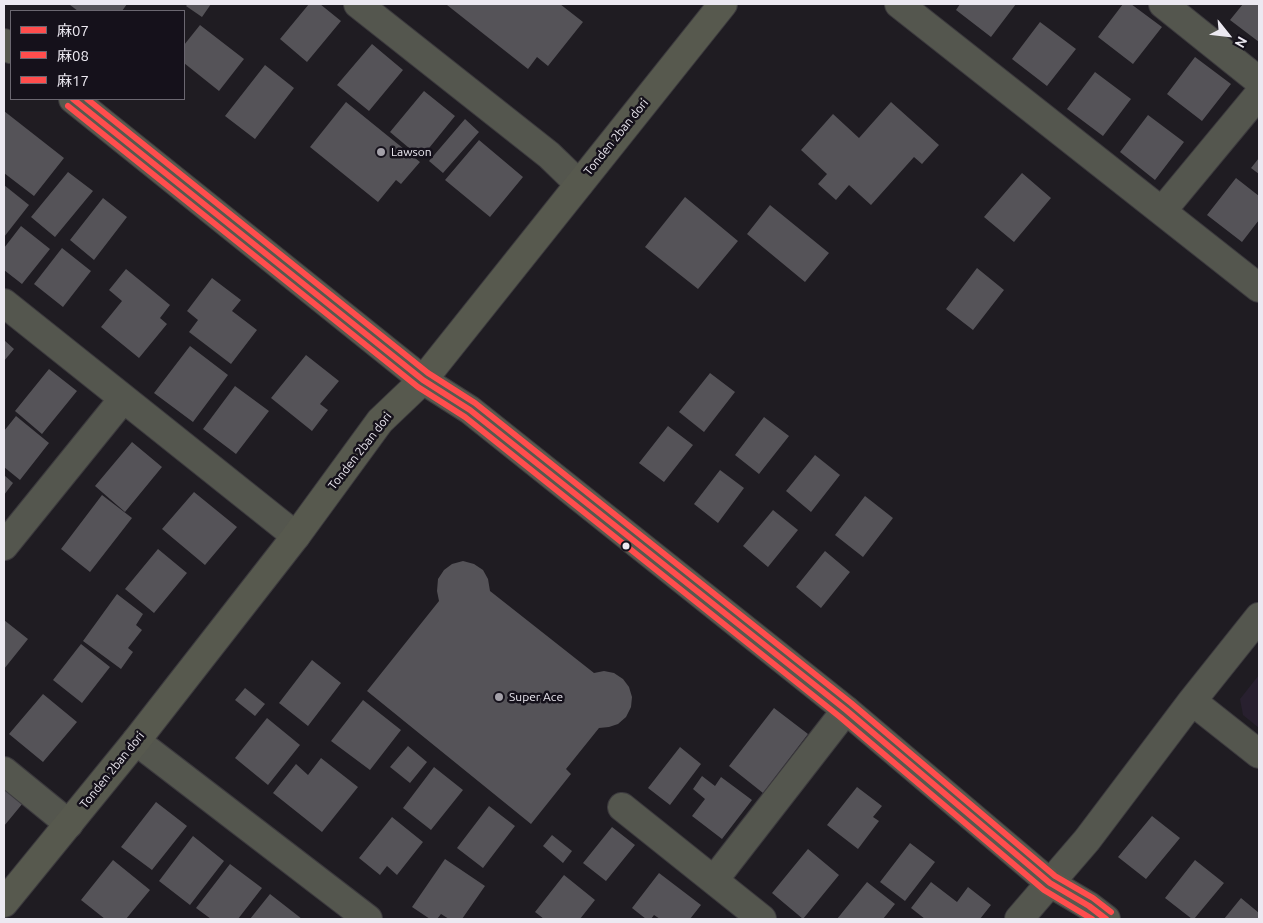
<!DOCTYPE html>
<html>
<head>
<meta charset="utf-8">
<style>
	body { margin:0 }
	#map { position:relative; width:1263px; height:923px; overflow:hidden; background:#1f1c22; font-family:Ubuntu,"Noto Sans JP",sans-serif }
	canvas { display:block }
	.frame { position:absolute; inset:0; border:5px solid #ece9f1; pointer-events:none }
	.legend { position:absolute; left:10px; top:10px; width:175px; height:90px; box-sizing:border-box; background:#15111b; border:1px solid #6b6771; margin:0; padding:6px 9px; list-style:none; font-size:15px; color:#ece9f1 }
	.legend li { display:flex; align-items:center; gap:10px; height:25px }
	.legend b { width:25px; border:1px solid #6b6771 }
	.north { position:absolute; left:1203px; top:10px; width:50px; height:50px; -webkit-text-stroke:4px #15111b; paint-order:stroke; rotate:119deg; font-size:14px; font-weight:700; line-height:20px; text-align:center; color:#ece9f1 }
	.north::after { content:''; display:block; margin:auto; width:18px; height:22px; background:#ece9f1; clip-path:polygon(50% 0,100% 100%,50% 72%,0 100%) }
</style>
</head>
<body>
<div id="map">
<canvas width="1263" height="923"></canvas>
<div class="frame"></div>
<ul class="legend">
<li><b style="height:6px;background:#ff4d4d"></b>麻07</li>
<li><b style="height:6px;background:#ff4d4d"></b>麻08</li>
<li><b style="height:6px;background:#ff4d4d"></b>麻17</li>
</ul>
<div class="north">N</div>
</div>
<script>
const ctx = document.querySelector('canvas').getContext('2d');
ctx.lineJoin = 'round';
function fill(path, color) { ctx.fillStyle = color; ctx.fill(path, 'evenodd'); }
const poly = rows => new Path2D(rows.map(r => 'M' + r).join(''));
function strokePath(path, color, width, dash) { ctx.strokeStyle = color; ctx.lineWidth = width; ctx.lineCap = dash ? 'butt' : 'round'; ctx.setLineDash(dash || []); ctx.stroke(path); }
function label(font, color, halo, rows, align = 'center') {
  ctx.font = font + ' Ubuntu,sans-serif'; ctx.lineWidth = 5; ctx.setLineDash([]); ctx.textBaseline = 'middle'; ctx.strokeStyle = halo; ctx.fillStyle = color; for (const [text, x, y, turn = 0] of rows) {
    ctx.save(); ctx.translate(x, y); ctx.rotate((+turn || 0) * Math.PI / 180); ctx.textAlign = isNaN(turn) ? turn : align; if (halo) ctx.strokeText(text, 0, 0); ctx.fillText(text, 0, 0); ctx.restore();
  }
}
const built = poly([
	[1259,675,1259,728,1243,715,1240,699]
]);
const building = poly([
	[71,4,127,4,122,11,78,11,70,5],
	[188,4,211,4,202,17,186,6],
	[309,4,320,4,341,21,307,62,280,39],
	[448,4,560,4,583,22,548,66,537,57,528,69,447,5],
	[960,4,1016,4,991,37,956,10],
	[1123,4,1131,4,1162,27,1133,64,1098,37],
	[1243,4,1259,4,1259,42,1230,20],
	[1040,22,1076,49,1047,86,1012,59],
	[200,25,244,59,219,91,184,63,184,45],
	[372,44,403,70,369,111,337,85],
	[1195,57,1231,84,1202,121,1167,94],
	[265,65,294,88,255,139,225,116],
	[1095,72,1131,99,1103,136,1067,109],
	[424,91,455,116,421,158,390,132],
	[346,102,420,162,401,184,396,180,378,202,310,147],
	[891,102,939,145,922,164,914,157,871,205,849,185,836,200,818,184,827,174,801,150,833,114,859,138],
	[4,111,64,158,34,196,4,173],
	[1148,115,1184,142,1155,180,1120,152],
	[465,119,479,132,443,173,429,161],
	[479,140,523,177,490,217,445,180],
	[1259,158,1259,174,1251,168],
	[68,172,93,191,55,237,31,217],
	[1022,173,1051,198,1014,242,984,217],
	[1236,178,1259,196,1259,220,1242,242,1207,215],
	[4,185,29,205,4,237],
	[685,197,738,241,698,289,645,247],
	[103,198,127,217,94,260,70,240],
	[770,205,829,253,805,282,747,234],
	[21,226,50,249,22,284,4,270,4,248],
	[62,248,91,271,63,307,34,284],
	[977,268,1004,290,973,330,946,309],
	[126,269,170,305,160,318,167,324,139,358,101,327,122,301,109,290],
	[212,278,241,300,232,311,257,330,231,364,189,332,198,320,187,311],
	[4,340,14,349,4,361],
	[190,346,228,375,193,422,154,393],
	[306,355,339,381,320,404,328,410,312,431,271,398],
	[49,369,77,391,42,434,15,411],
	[710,373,735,392,704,432,679,412],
	[235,386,269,411,236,454,203,429],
	[16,416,49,443,20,480,4,467,4,431],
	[764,417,789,436,759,474,735,455],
	[668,426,693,445,664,482,639,463],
	[132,442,162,467,125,512,95,486],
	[815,455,840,475,811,512,786,491],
	[720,470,744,488,718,523,694,504],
	[4,475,13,483,4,495],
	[194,492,237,527,205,565,162,529],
	[102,495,132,518,90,572,61,549],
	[865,496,893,518,863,557,835,535],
	[773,510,798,530,768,567,743,546],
	[158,549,187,573,154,613,125,589],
	[825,551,850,572,821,608,796,587],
	[463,561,474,564,483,570,488,579,490,591,594,673,604,671,614,673,623,679,629,687,632,697,631,707,626,717,618,724,609,727,599,728,566,769,571,774,531,824,367,691,439,601,437,591,438,579,444,570,452,564],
	[117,594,143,614,136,625,142,630,128,648,133,652,121,669,83,641],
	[4,620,28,639,4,669],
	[81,644,110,667,82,703,53,680],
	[312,660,341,683,308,726,279,703],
	[245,688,265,704,255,716,235,700],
	[43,694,77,722,43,762,9,734],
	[363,700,401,730,370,770,331,741],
	[774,708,808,734,763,793,729,766],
	[267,718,300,745,268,785,235,758],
	[408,746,427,762,410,783,390,767],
	[680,747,701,764,670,805,648,788],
	[321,758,358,787,322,832,273,793,296,764,308,775],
	[434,767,463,790,431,830,403,808],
	[702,776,715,786,721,777,752,800,722,839,692,816,705,799,693,789],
	[4,787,23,803,4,826],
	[857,787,882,806,873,817,879,821,858,849,827,825],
	[156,802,187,826,152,870,121,847],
	[489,806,515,826,483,868,457,848],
	[1152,816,1180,838,1146,879,1118,857],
	[392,817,423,842,397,875,387,866,380,875,359,858],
	[612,827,635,845,606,881,583,863],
	[552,835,572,851,563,863,543,846],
	[193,836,224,861,190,905,159,881],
	[910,843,935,862,905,901,880,882],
	[808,849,839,875,803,919,772,893],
	[445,859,485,886,462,919,449,919,441,914,437,919,430,919,412,907],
	[113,860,150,890,126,919,105,919,81,900],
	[1195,860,1224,883,1194,919,1192,919,1165,898],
	[230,864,262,888,238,919,211,919,196,908],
	[659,873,701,905,690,919,660,919,654,915,651,919,646,919,632,908],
	[564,875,595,900,580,919,544,919,535,912],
	[867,882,895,904,883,919,837,919],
	[931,882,957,902,968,887,991,905,980,919,925,919,911,908],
	[270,894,302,919,250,919],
	[1241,898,1259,913,1259,919,1224,919]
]);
const street = poly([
	[358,4,549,155,579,184],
	[899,4,1259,288],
	[1163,4,1259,81],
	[1162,211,1259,94],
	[4,303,296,536],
	[4,546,123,399],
	[1192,701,1259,754],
	[136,741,368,919],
	[4,771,69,824],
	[622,807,762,919],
	[714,880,846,710],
	[1019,919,1087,840,1192,701,1259,617]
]);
const secondary = poly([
	[4,43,11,49],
	[73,99,423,380,470,410,846,710,1050,883,1089,906,1106,919],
	[4,903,136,741,296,536,380,421,423,380,723,4]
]);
const bus1 = poly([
	[73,99,423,380,470,410,846,710,1050,883,1089,906,1106,919]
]);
const bus2 = poly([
	[68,106,418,387,465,417,840,717,1044,890,1092,919]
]);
const bus3 = poly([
	[87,99,428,373,475,403,851,703,1055,876,1093,898,1111,912]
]);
const markers = [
	[381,152,5,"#a4a1a9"],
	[626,546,4.5,"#ece9f1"],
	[499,697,5,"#a4a1a9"]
];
const streetNames = [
	["Tonden 2ban dori",616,137,-51],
	["Tonden 2ban dori",360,451,-52],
	["Tonden 2ban dori",112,770,-51]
];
const poiNames = [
	["Lawson",391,152],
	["Super Ace",509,697]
];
fill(built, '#28202f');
fill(building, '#555358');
strokePath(street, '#3c3a3e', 30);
strokePath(secondary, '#3c3a3e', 30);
strokePath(street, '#54564e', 28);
strokePath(secondary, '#57594e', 28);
strokePath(bus1, '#ff4d4d', 6);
strokePath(bus2, '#ff4d4d', 6);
strokePath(bus3, '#ff4d4d', 6);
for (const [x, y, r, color] of markers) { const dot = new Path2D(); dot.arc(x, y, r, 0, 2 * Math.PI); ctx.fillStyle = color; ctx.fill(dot); strokePath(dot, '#15111b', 2); }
label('12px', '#ece9f1', '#15111b', streetNames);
label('12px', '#ece9f1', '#15111b', poiNames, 'left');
</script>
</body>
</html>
